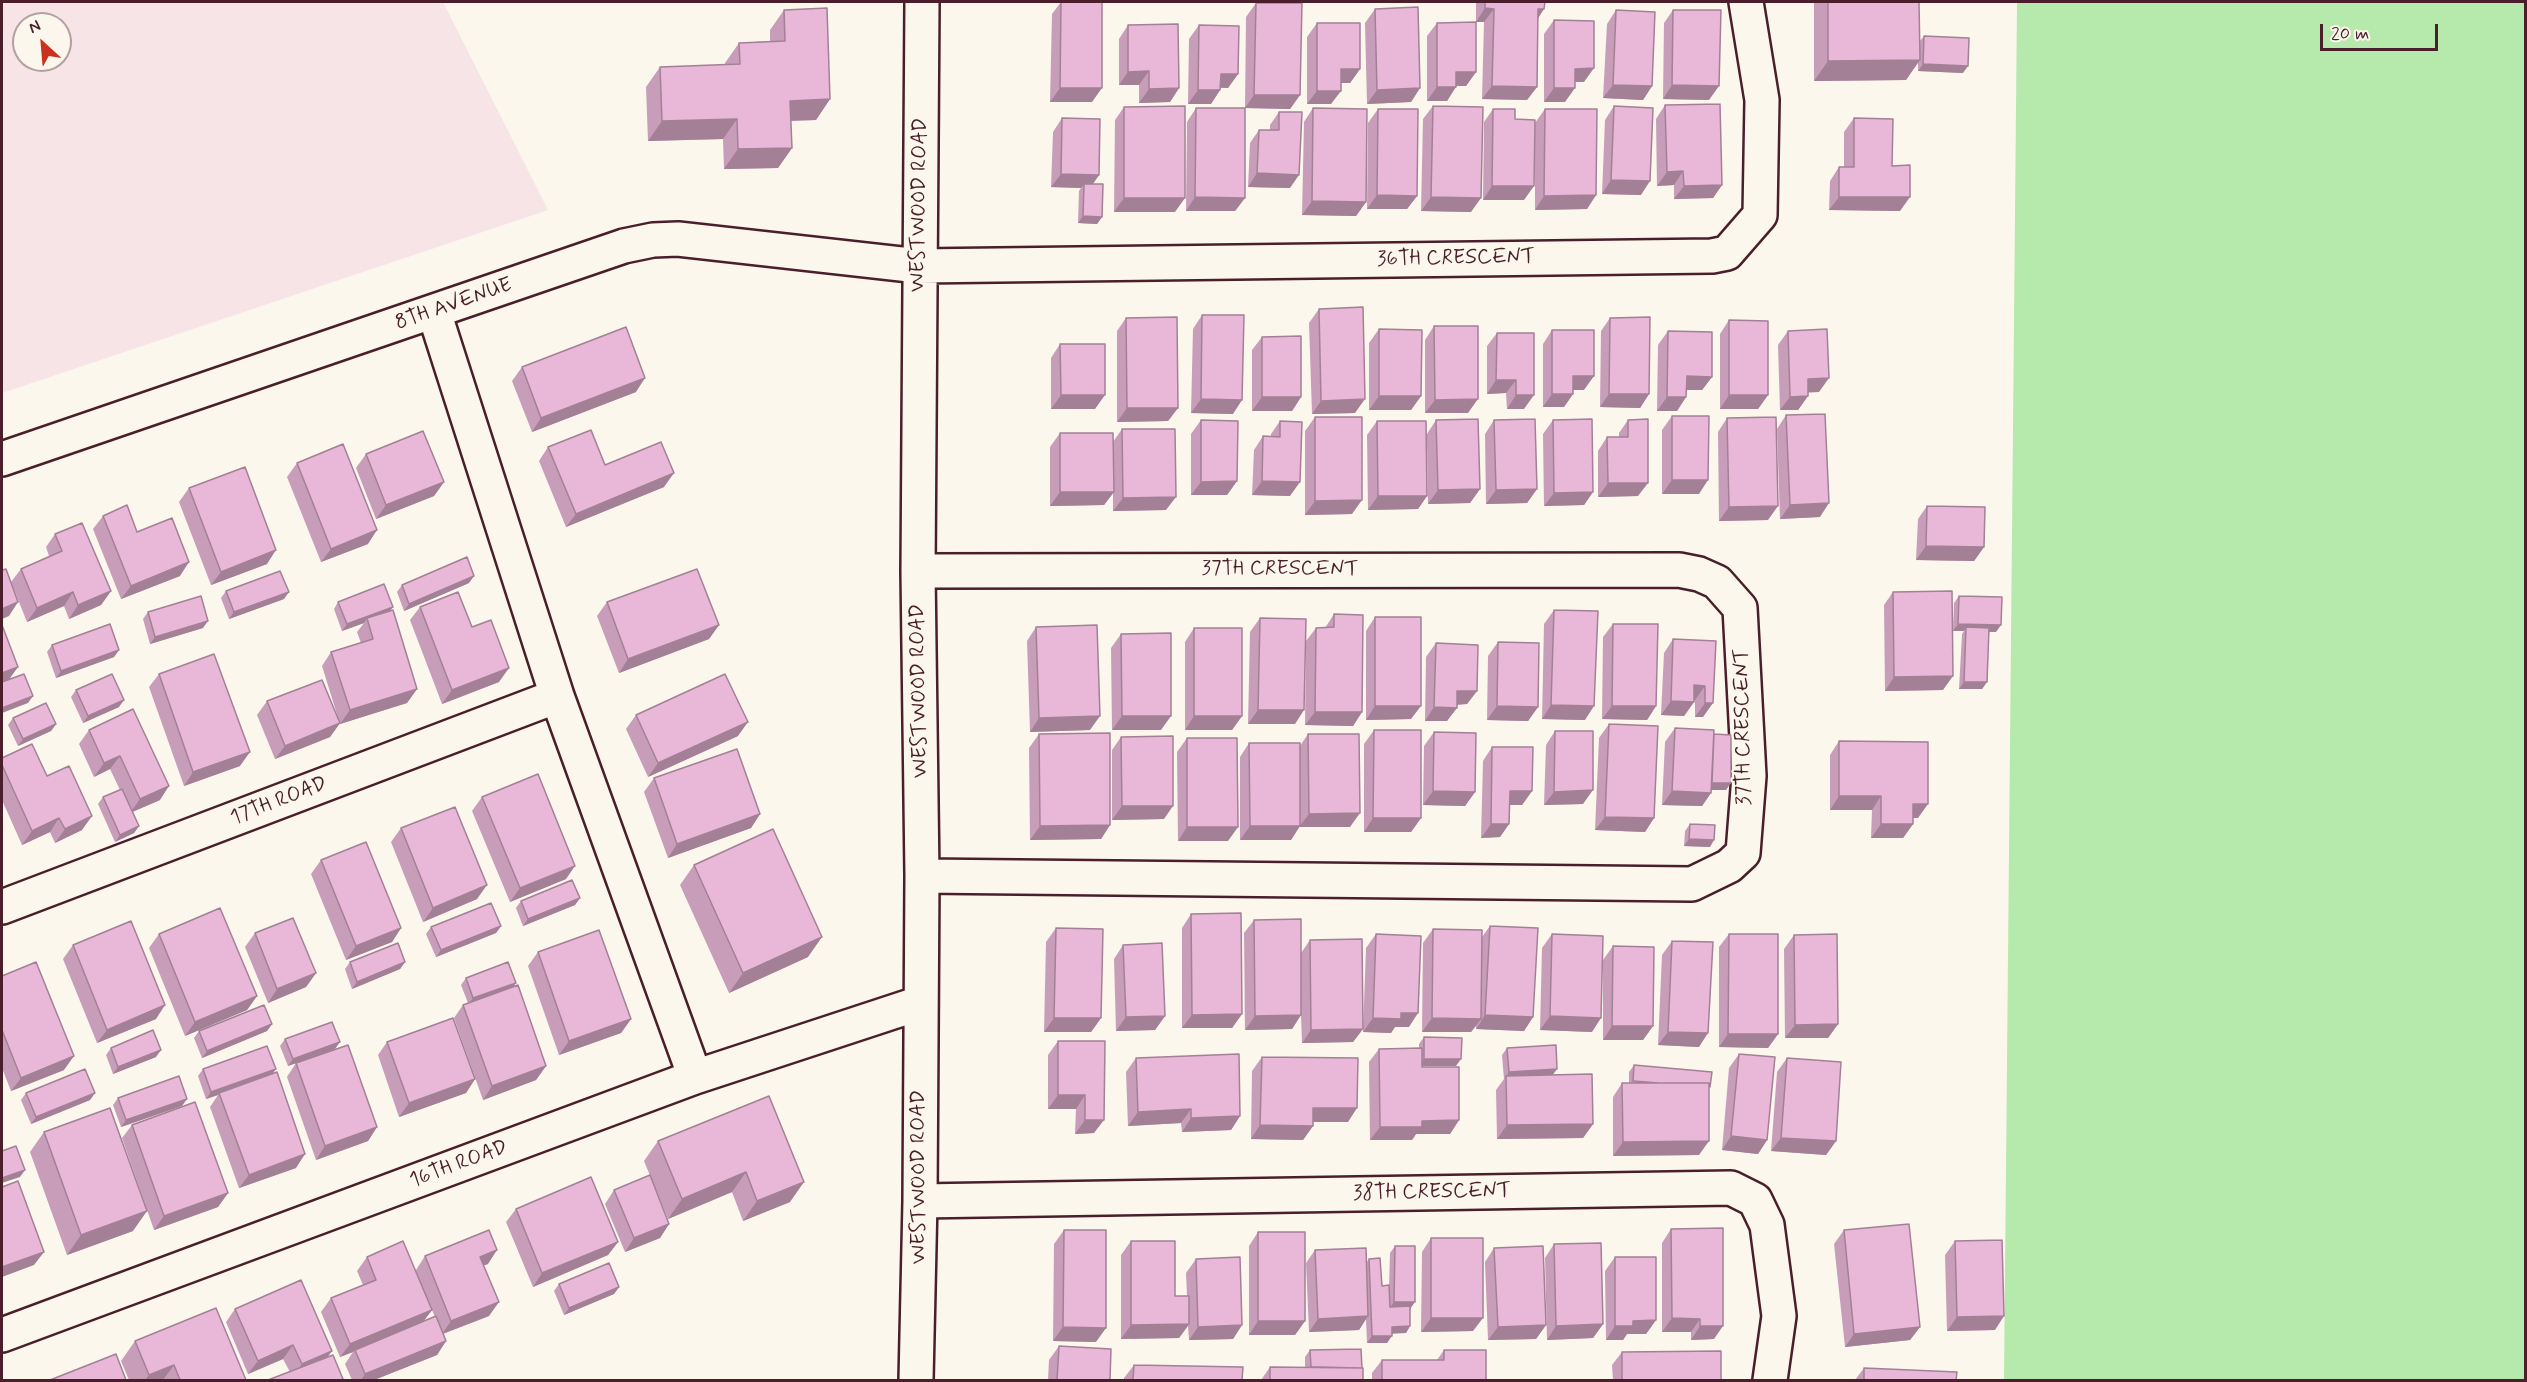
<!DOCTYPE html>
<html>
<head>
<meta charset="utf-8">
<style>
	body { margin:0 }
	#map { position:relative; width:2527px; height:1382px; overflow:hidden; background:#fbf7ec; font-family:Mynerve,sans-serif }
	canvas { display:block }
	.frame { position:absolute; inset:0; border:3px solid #4a1f2b; pointer-events:none }
	.north { position:absolute; left:12px; top:12px; width:60px; height:60px; box-sizing:border-box; background:#fbf7ec; border:2px solid #b4a19f; border-radius:50%; rotate:334deg; font-size:16px; font-weight:700; line-height:24px; text-align:center; color:#4a1f2b }
	.north::after { content:''; display:block; margin:auto; width:21px; height:27px; background:#c8321e; clip-path:polygon(50% 0,100% 100%,50% 72%,0 100%) }
	.scale { position:absolute; left:2320px; top:24px; width:118px; height:27px; box-sizing:border-box; border:3px solid #4a1f2b; border-top:0; padding-left:8px; font-size:18px; line-height:21px; white-space:nowrap; color:#4a1f2b; -webkit-text-stroke:4px #fbf7ec; paint-order:stroke }
</style>
</head>
<body>
<div id="map">
<canvas width="2527" height="1382"></canvas>
<div class="frame"></div>
<div class="north">N</div>
<div class="scale">20 m</div>
</div>
<script>
const ctx = document.querySelector('canvas').getContext('2d');
ctx.lineJoin = 'round';
function fill(path, color) { ctx.fillStyle = color; ctx.fill(path, 'evenodd'); }
const poly = rows => new Path2D(rows.map(r => 'M' + r).join(''));
function strokePath(path, color, width, dash) { ctx.strokeStyle = color; ctx.lineWidth = width; ctx.lineCap = dash ? 'butt' : 'round'; ctx.setLineDash(dash || []); ctx.stroke(path); }
function label(font, color, halo, rows, align = 'center') {
  ctx.font = font + ' Mynerve,sans-serif'; ctx.lineWidth = 4.5; ctx.setLineDash([]); ctx.textBaseline = 'middle'; ctx.strokeStyle = halo; ctx.fillStyle = color; for (const [text, x, y, turn = 0] of rows) {
    ctx.save(); ctx.translate(x, y); ctx.rotate((+turn || 0) * Math.PI / 180); ctx.textAlign = isNaN(turn) ? turn : align; if (halo) ctx.strokeText(text, 0, 0); ctx.fillText(text, 0, 0); ctx.restore();
  }
}
const built = poly([
	[2,2,443,2,548,210,2,393],
	[24,24,60,24,60,60,24,60]
]);
const green = poly([
	[2017,2,2525,2,2525,1380,2004,1380]
]);
const minor = poly([
	[434,312,557,696,695,1077],
	[2,459,624,246,653,240,678,239,919,266,1712,256,1727,253,1760,215,1762,100,1746,2],
	[918,571,1679,570,1699,574,1717,582,1740,608,1749,776,1743,853,1729,866,1692,884,922,876],
	[2,907,557,696],
	[920,1201,1731,1188,1755,1200,1767,1225,1779,1316,1770,1380],
	[2,1335,695,1077,920,1003],
	[916,1380,920,1201,922,876,918,571,922,2]
]);
const wall = poly([
	[1061,2,1102,2,1092,102,1050,102,1052,14],
	[1476,2,1545,2,1538,18,1537,87,1527,100,1482,99,1484,22,1476,22],
	[1814,2,1919,2,1919,42,1924,36,1963,73,1918,71,1918,62,1906,80,1814,81],
	[1256,3,1300,95,1290,109,1245,108,1246,17],
	[1375,9,1420,88,1411,102,1367,104,1365,23],
	[784,10,830,99,816,120,791,121,792,148,778,168,724,169,723,139,648,141,646,87,660,67,725,65,725,63,739,43,770,41,770,30],
	[1616,10,1652,86,1643,100,1603,98,1607,24],
	[1673,10,1709,100,1663,99,1664,23],
	[1554,20,1584,82,1575,82,1565,102,1544,102,1544,34],
	[1317,23,1360,69,1350,83,1341,83,1331,104,1307,104,1307,37],
	[1437,23,1476,72,1466,86,1456,86,1447,101,1427,101,1427,36],
	[1128,25,1179,88,1170,102,1139,103,1139,85,1119,85,1119,39],
	[1199,25,1238,74,1228,88,1220,88,1220,90,1211,104,1188,104,1189,39],
	[1665,105,1722,185,1713,198,1674,199,1674,185,1657,186,1656,119],
	[1433,106,1471,212,1421,211,1423,119],
	[1614,106,1641,195,1602,194,1605,120],
	[1124,107,1175,212,1114,212,1115,120],
	[1196,108,1245,198,1235,211,1186,211,1187,122],
	[1313,108,1366,202,1356,216,1302,215,1304,122],
	[1378,109,1417,196,1407,209,1367,209,1368,123],
	[1493,109,1515,119,1524,200,1483,200,1484,122],
	[1545,109,1596,195,1587,209,1535,210,1535,123],
	[1279,112,1290,188,1248,187,1250,143,1259,130,1270,130,1270,125],
	[1062,118,1099,175,1093,184,1102,217,1097,224,1078,223,1079,191,1081,188,1051,187,1053,132],
	[1854,118,1892,166,1900,211,1829,210,1830,181,1839,167,1844,167,1844,132],
	[1319,309,1355,413,1312,414,1309,323],
	[1202,315,1233,414,1191,413,1193,329],
	[1126,318,1178,408,1168,421,1117,422,1117,331],
	[1610,318,1649,394,1640,408,1600,407,1601,331],
	[1729,320,1768,395,1758,409,1720,409,1720,334],
	[1434,326,1468,413,1425,413,1425,340],
	[1379,329,1421,396,1411,410,1369,410,1369,343],
	[1552,330,1584,390,1573,390,1573,394,1564,407,1543,407,1543,344],
	[1668,331,1712,377,1702,390,1686,390,1686,397,1677,411,1657,411,1658,345],
	[1788,331,1819,392,1808,392,1808,396,1798,410,1780,410,1778,345],
	[1497,333,1534,333,1524,409,1507,409,1506,393,1487,394,1487,346],
	[1262,337,1301,397,1292,411,1252,411,1252,350],
	[1060,344,1095,409,1051,409,1051,358],
	[522,367,636,392,532,432,512,381],
	[1786,415,1820,517,1780,519,1777,429],
	[1672,416,1699,494,1662,494,1662,430],
	[1315,417,1352,514,1305,515,1305,431],
	[1727,418,1768,520,1719,521,1718,432],
	[1201,420,1237,481,1227,495,1191,495,1191,434],
	[1436,420,1480,489,1470,503,1428,504,1427,442,1427,496,1418,509,1368,510,1367,435,1377,421,1427,434],
	[1494,420,1537,489,1527,503,1486,504,1485,434],
	[1553,420,1593,492,1584,505,1544,506,1543,434],
	[1628,420,1638,496,1598,497,1598,451,1607,437,1619,437,1619,433],
	[1280,421,1290,496,1252,495,1254,450,1263,436,1271,437,1271,434],
	[1122,429,1166,510,1113,511,1113,493,1104,505,1050,506,1050,447,1060,433,1113,442],
	[548,447,605,465,664,487,566,527,539,461],
	[366,454,444,482,434,496,376,519,356,468],
	[297,463,368,544,321,562,287,477],
	[189,488,267,564,211,585,179,502],
	[1927,506,1984,547,1974,561,1916,560,1918,519],
	[103,516,137,532,180,576,121,599,93,529],
	[55,534,111,591,101,605,69,619,64,606,27,622,13,587,9,616,11,582,21,569,49,556,46,547],
	[469,583,404,611,397,592,402,585],
	[226,591,284,599,229,619,221,598],
	[1893,592,1943,690,1885,691,1884,605],
	[1959,596,1996,632,1989,632,1987,682,1982,689,1959,689,1962,634,1964,631,1953,631,1954,603],
	[338,602,393,607,389,611,417,689,407,703,340,724,322,666,331,652,361,643,357,632,364,623,342,631,334,609],
	[607,602,719,625,709,639,619,673,597,616],
	[420,607,472,627,499,682,442,704,410,620],
	[1554,610,1585,720,1542,719,1544,624],
	[148,612,203,628,150,644,143,619],
	[1334,614,1362,712,1353,726,1305,725,1306,641,1316,628,1325,628],
	[1375,617,1411,719,1366,720,1366,631],
	[1260,618,1295,724,1248,724,1250,632],
	[1613,624,1656,706,1647,720,1602,719,1603,637],
	[1036,627,1090,730,1030,732,1027,641],
	[1194,628,1242,716,1232,730,1185,730,1185,642],
	[1121,634,1161,730,1112,730,1111,648],
	[1673,639,1716,641,1703,717,1695,717,1695,700,1694,699,1694,702,1684,716,1661,715,1664,653],
	[1498,642,1538,707,1528,721,1487,720,1488,656],
	[1436,643,1477,691,1467,704,1457,705,1447,721,1425,721,1426,657],
	[52,645,119,650,114,657,56,678,47,652],
	[159,674,240,766,184,786,149,687],
	[76,690,119,707,83,723,71,697],
	[267,701,340,723,330,737,275,759,257,715],
	[133,709,160,800,132,812,139,826,134,833,115,842,98,804,103,797,120,790,110,769,94,777,79,744,89,730],
	[636,715,738,736,648,777,626,729],
	[13,718,56,724,51,731,18,746,8,725],
	[1609,724,1654,818,1645,832,1595,830,1599,738],
	[1675,728,1714,734,1726,790,1711,790,1711,793,1702,806,1662,805,1665,742],
	[1374,730,1421,818,1411,832,1364,832,1364,744],
	[1555,731,1583,804,1544,805,1546,745],
	[1434,732,1475,792,1465,806,1423,805,1424,746],
	[1039,734,1110,825,1101,839,1030,840,1029,748],
	[1308,734,1350,827,1299,827,1291,840,1240,840,1240,757,1249,743,1300,746],
	[1121,737,1164,819,1112,820,1112,750],
	[1187,738,1228,841,1178,841,1177,752],
	[1839,741,1918,818,1913,818,1913,824,1903,838,1871,838,1872,810,1830,810,1830,755],
	[1492,747,1532,791,1522,805,1510,805,1509,824,1500,837,1481,838,1483,761],
	[2,758,47,776,82,830,55,843,50,832,22,845,2,800],
	[654,778,760,814,751,828,668,858,644,792],
	[482,797,566,879,510,902,472,811],
	[1690,824,1710,847,1684,846,1685,831],
	[401,828,477,899,423,922,391,842],
	[321,860,401,928,392,942,346,960,311,874],
	[694,865,808,957,729,993,680,885],
	[580,898,575,905,523,926,516,908,521,901],
	[1191,914,1242,1014,1232,1028,1182,1028,1182,928],
	[1254,920,1301,953,1310,940,1363,1029,1353,1042,1302,1043,1301,1015,1292,1029,1245,1030,1244,933],
	[501,926,496,933,436,957,426,934,431,927],
	[1490,926,1533,1017,1524,1031,1476,1029,1476,1026,1471,1032,1422,1032,1423,943,1433,929,1482,937],
	[1056,928,1101,1018,1091,1032,1044,1032,1046,942],
	[255,933,316,973,306,987,268,1003,245,947],
	[159,934,257,996,247,1010,185,1036,149,948],
	[1376,934,1409,1027,1395,1027,1391,1033,1363,1032,1366,948],
	[1552,934,1592,1032,1540,1030,1542,948],
	[1729,934,1778,1034,1768,1048,1719,1047,1719,947],
	[1794,935,1838,1024,1828,1038,1785,1038,1784,949],
	[1672,941,1699,1047,1658,1045,1662,955],
	[73,945,156,1019,97,1043,63,959],
	[1123,945,1165,1016,1155,1030,1116,1031,1114,959],
	[1613,946,1653,1026,1643,1040,1603,1040,1603,960],
	[538,952,631,1019,621,1033,559,1055,528,966],
	[350,962,405,962,400,969,352,989,345,969],
	[2,976,64,1070,11,1091,2,1068],
	[466,978,513,986,546,1066,536,1080,483,1100,454,1018,463,1005,468,1003,461,985],
	[272,1024,267,1031,202,1058,194,1038,199,1031],
	[1424,1037,1456,1066,1422,1066,1459,1120,1450,1134,1416,1134,1412,1140,1370,1140,1369,1062,1379,1049,1419,1048,1419,1044],
	[285,1039,335,1049,288,1066,280,1046],
	[1058,1041,1105,1041,1094,1133,1075,1134,1076,1109,1048,1109,1048,1055],
	[387,1042,475,1079,466,1093,399,1117,378,1055],
	[111,1048,156,1057,113,1074,106,1055],
	[1507,1048,1593,1124,1583,1138,1497,1139,1496,1090,1504,1079,1502,1055],
	[1739,1054,1767,1140,1758,1154,1722,1150,1729,1068],
	[1262,1057,1348,1122,1313,1122,1313,1126,1303,1140,1251,1139,1252,1071],
	[1136,1058,1240,1116,1231,1130,1182,1132,1181,1123,1128,1126,1126,1072],
	[1787,1058,1836,1141,1826,1155,1771,1151,1777,1072],
	[296,1063,377,1127,368,1141,316,1160,287,1077],
	[1634,1065,1709,1090,1699,1155,1613,1156,1613,1097,1622,1083,1629,1083,1629,1072],
	[203,1069,296,1168,239,1188,210,1107,218,1095,206,1099,198,1076],
	[26,1093,95,1093,90,1100,31,1124,21,1100],
	[769,1096,790,1202,743,1221,732,1192,668,1219,644,1161,658,1141],
	[118,1098,182,1106,121,1127,113,1105],
	[132,1125,228,1193,218,1207,154,1230,122,1138],
	[44,1132,133,1231,67,1255,30,1152],
	[614,1190,669,1224,660,1238,625,1252,605,1204],
	[516,1209,618,1242,608,1255,533,1287,506,1222],
	[1671,1229,1714,1339,1691,1340,1691,1332,1662,1332,1662,1243],
	[1064,1230,1096,1342,1053,1341,1054,1244],
	[1844,1230,1920,1327,1910,1340,1845,1347,1834,1244],
	[1258,1232,1305,1321,1295,1335,1249,1335,1249,1246],
	[1431,1238,1473,1331,1421,1332,1422,1252],
	[1131,1241,1175,1296,1187,1296,1186,1273,1196,1259,1242,1325,1233,1339,1189,1340,1188,1326,1179,1338,1121,1339,1121,1255],
	[1955,1241,1995,1330,1947,1331,1945,1255],
	[1554,1244,1603,1324,1593,1338,1547,1340,1545,1258],
	[1395,1246,1410,1309,1410,1326,1406,1333,1392,1333,1387,1343,1367,1343,1366,1319,1359,1330,1309,1332,1306,1263,1315,1250,1366,1263,1369,1259,1382,1286,1389,1287,1390,1253],
	[1494,1248,1546,1325,1536,1339,1488,1340,1485,1262],
	[425,1256,488,1264,484,1265,489,1316,443,1334,446,1341,437,1355,374,1380,352,1380,345,1364,353,1352,340,1357,321,1312,331,1298,363,1285,357,1271,367,1257,416,1270],
	[432,1310,435,1317,423,1322],
	[1615,1257,1656,1320,1646,1334,1627,1334,1623,1340,1606,1340,1605,1271],
	[559,1284,619,1287,614,1294,564,1315,554,1291],
	[235,1309,327,1358,290,1372,283,1359,248,1374,226,1322],
	[135,1341,246,1380,129,1380,121,1361],
	[1059,1346,1110,1380,1048,1380,1049,1360],
	[1310,1350,1362,1368,1363,1380,1261,1380,1270,1367,1305,1367,1305,1357],
	[1444,1350,1486,1380,1372,1380,1372,1373,1382,1360,1437,1360],
	[1622,1352,1721,1380,1613,1380,1612,1365],
	[1134,1365,1242,1380,1124,1380,1124,1378],
	[1864,1368,1956,1380,1855,1380]
]);
const shadedWall = poly([
	[1485,8,1494,9,1484,22,1476,22],
	[1538,9,1544,9,1535,23],
	[1920,60,1906,80,1814,81,1828,61],
	[1923,64,1968,66,1963,73,1918,71],
	[1594,68,1584,82,1565,82,1575,69],
	[1341,69,1360,69,1350,83,1331,83],
	[1149,71,1139,85,1119,85,1128,72],
	[1456,72,1476,72,1466,86,1446,86],
	[1221,74,1238,74,1228,88,1211,87],
	[1613,85,1652,86,1643,100,1603,98],
	[1672,85,1719,86,1709,100,1663,99],
	[1492,86,1537,87,1527,100,1482,99],
	[1437,87,1456,87,1447,101,1427,101],
	[1060,88,1102,88,1092,102,1050,102],
	[1179,88,1170,102,1139,103,1149,89],
	[1420,88,1411,102,1367,104,1377,90],
	[1554,88,1575,88,1565,102,1544,102],
	[1198,90,1220,90,1211,104,1188,104],
	[1317,91,1341,91,1331,104,1307,104],
	[1254,95,1300,95,1290,109,1245,108],
	[830,99,816,120,776,121,790,101],
	[737,119,723,139,648,141,662,121],
	[792,148,778,168,724,169,738,149],
	[1683,171,1674,185,1657,186,1667,172],
	[1257,173,1299,175,1290,188,1248,187],
	[1061,174,1099,175,1089,189,1084,184,1081,188,1051,187],
	[1611,180,1650,181,1641,195,1602,194],
	[1722,185,1713,198,1674,199,1684,186],
	[1492,186,1534,186,1524,200,1483,200],
	[1377,195,1417,196,1407,209,1367,209],
	[1596,195,1587,209,1535,210,1544,196],
	[1195,197,1245,198,1235,211,1186,211],
	[1431,197,1481,198,1471,212,1421,211],
	[1839,197,1910,197,1900,211,1829,210],
	[1124,198,1185,198,1175,212,1114,212],
	[1312,201,1366,202,1356,216,1302,215],
	[1083,216,1102,217,1097,224,1078,223],
	[1573,376,1594,376,1584,390,1564,390],
	[1687,376,1712,377,1702,390,1677,390],
	[645,378,636,392,532,432,541,418],
	[1829,378,1819,392,1798,393,1808,379],
	[1496,380,1516,380,1506,393,1487,394],
	[1552,394,1573,394,1564,407,1543,407],
	[1609,394,1649,394,1640,408,1600,407],
	[1061,395,1105,395,1095,409,1051,409],
	[1516,395,1534,395,1524,409,1507,409],
	[1729,395,1768,395,1758,409,1720,409],
	[1379,396,1421,396,1411,410,1369,410],
	[1808,396,1798,410,1780,410,1790,397],
	[1262,397,1301,397,1292,411,1252,411],
	[1667,397,1686,397,1677,411,1657,411],
	[1201,399,1242,400,1233,414,1191,413],
	[1365,399,1355,413,1312,414,1321,401],
	[1478,399,1468,413,1425,413,1435,400],
	[1127,408,1178,408,1168,421,1117,422],
	[674,473,664,487,566,527,576,514],
	[1672,480,1708,480,1699,494,1662,494],
	[1237,481,1227,495,1191,495,1201,482],
	[1262,481,1300,482,1290,496,1252,495],
	[444,482,434,496,376,519,386,505],
	[1608,483,1648,483,1638,496,1598,497],
	[1480,489,1470,503,1428,504,1438,490],
	[1537,489,1527,503,1486,504,1496,490],
	[1060,492,1114,492,1104,505,1050,506],
	[1593,492,1584,505,1544,506,1554,493],
	[1378,496,1427,496,1418,509,1368,510],
	[1176,497,1166,510,1113,511,1123,498],
	[1362,500,1352,514,1305,515,1315,501],
	[1829,503,1820,517,1780,519,1790,505],
	[1778,506,1768,520,1719,521,1729,507],
	[377,530,368,544,321,562,331,549],
	[1926,546,1984,547,1974,561,1916,560],
	[276,550,267,564,211,585,221,572],
	[189,562,180,576,121,599,131,586],
	[474,576,469,583,404,611,409,604],
	[111,591,101,605,69,619,78,605],
	[73,592,64,606,27,622,37,608],
	[289,592,284,599,229,619,234,612],
	[18,602,9,616,2,619,2,609],
	[393,607,388,614,367,618,364,623,342,631,347,624],
	[208,621,203,628,150,644,155,637],
	[1958,624,2001,625,1996,632,1966,631,1966,627,1964,631,1953,631],
	[719,625,709,639,619,673,628,659],
	[119,650,114,657,56,678,61,671],
	[18,667,8,681,2,683,2,673],
	[509,668,499,682,442,704,452,690],
	[1953,676,1943,690,1885,691,1894,677],
	[1964,682,1987,682,1982,689,1959,689],
	[1694,685,1705,686,1695,700,1685,699],
	[417,689,407,703,340,724,350,710],
	[1457,691,1477,691,1467,704,1447,705],
	[33,696,28,703,2,713,2,708],
	[124,700,119,707,83,723,88,716],
	[1671,701,1694,702,1684,716,1661,715],
	[1705,703,1713,703,1703,717,1695,717],
	[1551,705,1594,706,1585,720,1542,719],
	[1375,706,1421,706,1411,719,1366,720],
	[1497,706,1538,707,1528,721,1487,720],
	[1612,706,1656,706,1647,720,1602,719],
	[1434,707,1457,708,1447,721,1425,721],
	[1258,710,1304,710,1295,724,1248,724],
	[1315,712,1362,712,1353,726,1305,725],
	[1100,716,1090,730,1030,732,1039,718],
	[1122,716,1171,716,1161,730,1112,730],
	[1194,716,1242,716,1232,730,1185,730],
	[748,722,738,736,648,777,658,763],
	[340,723,330,737,275,759,285,746],
	[56,724,51,731,18,746,23,739],
	[250,752,240,766,184,786,193,772],
	[120,756,110,769,94,777,104,763],
	[1712,783,1731,783,1726,790,1707,790],
	[169,786,160,800,130,813,140,799],
	[1593,790,1583,804,1544,805,1554,792],
	[1433,791,1475,792,1465,806,1423,805],
	[1510,791,1532,791,1522,805,1501,805],
	[1672,791,1711,793,1702,806,1662,805],
	[1839,796,1881,796,1872,810,1830,810],
	[1913,804,1928,804,1918,818,1903,818],
	[1122,806,1173,806,1164,819,1112,820],
	[1360,813,1350,827,1299,827,1309,814],
	[760,814,751,828,668,858,677,844],
	[92,816,82,830,55,843,65,829],
	[1605,817,1654,818,1645,832,1595,830],
	[59,818,50,832,22,845,32,831],
	[1373,818,1421,818,1411,832,1364,832],
	[1491,824,1509,824,1500,837,1481,838],
	[1881,824,1913,824,1903,838,1871,838],
	[1110,825,1101,839,1030,840,1040,826],
	[139,826,134,833,115,842,120,835],
	[1250,826,1300,826,1291,840,1240,840],
	[1187,827,1238,827,1228,841,1178,841],
	[1689,839,1714,840,1710,847,1684,846],
	[575,866,566,879,510,902,520,888],
	[487,885,477,899,423,922,433,908],
	[580,898,575,905,523,926,528,919],
	[501,926,496,933,436,957,441,950],
	[401,928,392,942,346,960,356,946],
	[822,937,808,957,729,993,743,973],
	[405,962,400,969,352,989,357,982],
	[316,973,306,987,268,1003,277,989],
	[516,983,511,990,468,1005,473,998],
	[257,996,247,1010,185,1036,195,1022],
	[165,1005,156,1019,97,1043,107,1030],
	[1401,1013,1418,1013,1409,1027,1395,1027,1391,1033,1363,1032,1373,1018],
	[1242,1014,1232,1028,1182,1028,1192,1015],
	[1301,1015,1292,1029,1245,1030,1255,1016],
	[1485,1015,1533,1017,1524,1031,1476,1029],
	[1165,1016,1155,1030,1116,1031,1126,1017],
	[1550,1016,1601,1018,1592,1032,1540,1030],
	[1054,1018,1101,1018,1091,1032,1044,1032],
	[1432,1018,1481,1019,1471,1032,1422,1032],
	[631,1019,621,1033,559,1055,569,1041],
	[272,1024,267,1031,202,1058,207,1051],
	[1838,1024,1828,1038,1785,1038,1795,1025],
	[1612,1026,1653,1026,1643,1040,1603,1040],
	[1363,1029,1353,1042,1302,1043,1311,1030],
	[1668,1032,1708,1033,1699,1047,1658,1045],
	[1728,1034,1778,1034,1768,1048,1719,1047],
	[340,1042,335,1049,288,1066,293,1059],
	[161,1050,156,1057,113,1074,118,1067],
	[74,1056,64,1070,11,1091,21,1078],
	[1424,1059,1461,1059,1456,1066,1419,1066],
	[546,1066,536,1080,483,1100,492,1086],
	[276,1069,271,1076,219,1093,218,1095,206,1099,211,1092],
	[1557,1069,1552,1076,1506,1077,1509,1072],
	[475,1079,466,1093,399,1117,409,1103],
	[95,1093,90,1100,31,1124,36,1117],
	[1058,1095,1085,1095,1076,1109,1048,1109],
	[187,1099,182,1106,121,1127,126,1120],
	[1313,1108,1357,1108,1348,1122,1303,1122],
	[1191,1109,1181,1123,1128,1126,1138,1112],
	[1240,1116,1231,1130,1182,1132,1191,1118],
	[1085,1120,1104,1120,1094,1133,1075,1134],
	[1459,1120,1450,1134,1416,1134,1412,1140,1370,1140,1380,1127,1422,1121],
	[1593,1124,1583,1138,1497,1139,1507,1125],
	[1260,1125,1313,1126,1303,1140,1251,1139],
	[377,1127,368,1141,316,1160,325,1146],
	[1731,1136,1767,1140,1758,1154,1722,1150],
	[1781,1138,1836,1141,1826,1155,1771,1151],
	[1709,1141,1699,1155,1613,1156,1623,1142],
	[305,1154,296,1168,239,1188,249,1175],
	[25,1170,20,1177,2,1183,2,1178],
	[746,1172,732,1192,668,1219,682,1199],
	[804,1182,790,1202,743,1221,757,1201],
	[228,1193,218,1207,154,1230,164,1216],
	[147,1211,133,1231,67,1255,81,1235],
	[669,1224,660,1238,625,1252,634,1238],
	[618,1242,608,1255,533,1287,542,1273],
	[497,1250,488,1264,471,1270,480,1257],
	[44,1252,34,1265,2,1277,2,1267],
	[619,1287,614,1294,564,1315,569,1308],
	[499,1302,489,1316,442,1334,451,1321],
	[1394,1302,1415,1302,1410,1309,1389,1309],
	[432,1310,422,1323,355,1350,353,1352,340,1357,350,1344],
	[1368,1316,1359,1330,1309,1332,1318,1319],
	[2004,1316,1995,1330,1947,1331,1957,1317],
	[1431,1318,1483,1318,1473,1331,1421,1332],
	[1672,1318,1700,1319,1691,1332,1662,1332],
	[1656,1320,1646,1334,1627,1334,1623,1340,1606,1340,1615,1326,1633,1321],
	[1258,1321,1305,1321,1295,1335,1249,1335],
	[1189,1324,1179,1338,1121,1339,1131,1325],
	[1603,1324,1593,1338,1547,1340,1556,1326],
	[1242,1325,1233,1339,1189,1340,1198,1327],
	[1546,1325,1536,1339,1488,1340,1498,1327],
	[1410,1326,1406,1333,1387,1334,1392,1327],
	[1700,1326,1723,1326,1714,1339,1691,1340],
	[1063,1327,1106,1328,1096,1342,1053,1341],
	[1920,1327,1910,1340,1845,1347,1854,1334],
	[1372,1336,1392,1336,1387,1343,1367,1343],
	[446,1341,437,1355,374,1380,361,1380,365,1374],
	[293,1345,283,1359,248,1374,258,1361],
	[332,1351,322,1365,292,1378,302,1364],
	[174,1365,163,1380,145,1380,149,1375]
]);
const building = poly([
	[1061,2,1102,2,1102,88,1060,88,1061,2],
	[1485,2,1545,2,1544,9,1538,9,1537,87,1492,86,1494,9,1485,8,1485,2],
	[1828,2,1919,2,1920,60,1828,61,1828,2],
	[1256,3,1302,3,1300,95,1254,95,1256,3],
	[1418,7,1420,88,1377,90,1375,9,1418,7],
	[827,8,830,99,790,101,792,148,738,149,737,119,662,121,660,67,740,64,739,43,785,41,784,10,827,8],
	[1616,10,1655,12,1652,86,1613,85,1616,10],
	[1673,10,1721,10,1719,86,1672,85,1673,10],
	[1554,20,1594,21,1594,68,1575,69,1575,88,1554,88,1554,20],
	[1476,22,1476,72,1456,72,1456,87,1437,87,1437,23,1476,22],
	[1317,23,1360,23,1360,69,1341,69,1341,91,1317,91,1317,23],
	[1178,24,1179,88,1149,89,1149,71,1128,72,1128,25,1178,24],
	[1199,25,1239,26,1238,74,1221,74,1220,90,1198,90,1199,25],
	[1924,36,1969,38,1968,66,1923,64,1924,36],
	[1720,104,1722,185,1684,186,1683,171,1667,172,1665,105,1720,104],
	[1185,106,1185,198,1124,198,1124,107,1185,106],
	[1433,106,1483,107,1481,198,1431,197,1433,106],
	[1614,106,1653,108,1650,181,1611,180,1614,106],
	[1196,108,1245,108,1245,198,1195,197,1196,108],
	[1313,108,1367,109,1366,202,1312,201,1313,108],
	[1378,109,1418,109,1417,196,1377,195,1378,109],
	[1493,109,1515,109,1515,119,1535,120,1534,186,1492,186,1493,109],
	[1545,109,1597,109,1596,195,1544,196,1545,109],
	[1279,112,1302,112,1299,175,1257,173,1259,130,1279,130,1279,112],
	[1062,118,1100,119,1099,175,1061,174,1062,118],
	[1854,118,1893,119,1892,166,1910,165,1910,197,1839,197,1839,167,1854,167,1854,118],
	[1084,184,1103,184,1102,217,1083,216,1084,184],
	[1363,307,1365,399,1321,401,1319,309,1363,307],
	[1202,315,1244,315,1242,400,1201,399,1202,315],
	[1177,317,1178,408,1127,408,1126,318,1177,317],
	[1650,317,1649,394,1609,394,1610,318,1650,317],
	[1729,320,1768,321,1768,395,1729,395,1729,320],
	[1434,326,1478,326,1478,399,1435,400,1434,326],
	[626,327,645,378,541,418,522,367,626,327],
	[1379,329,1422,330,1421,396,1379,396,1379,329],
	[1827,329,1829,378,1808,379,1808,396,1790,397,1788,331,1827,329],
	[1552,330,1594,330,1594,376,1573,376,1573,394,1552,394,1552,330],
	[1668,331,1712,332,1712,377,1687,376,1686,397,1667,397,1668,331],
	[1497,333,1534,333,1534,395,1516,395,1516,380,1496,380,1497,333],
	[1301,336,1301,397,1262,397,1262,337,1301,336],
	[1060,344,1105,344,1105,395,1061,395,1060,344],
	[1825,414,1829,503,1790,505,1786,415,1825,414],
	[1672,416,1709,416,1708,480,1672,480,1672,416],
	[1315,417,1362,417,1362,500,1315,501,1315,417],
	[1776,417,1778,506,1729,507,1727,418,1776,417],
	[1478,419,1480,489,1438,490,1436,420,1478,419],
	[1535,419,1537,489,1496,490,1494,420,1535,419],
	[1592,419,1593,492,1554,493,1553,420,1592,419],
	[1648,419,1648,483,1608,483,1607,437,1628,437,1628,420,1648,419],
	[1201,420,1238,421,1237,481,1201,482,1201,420],
	[1280,421,1302,422,1300,482,1262,481,1263,436,1280,437,1280,421],
	[1377,421,1426,421,1427,496,1378,496,1377,421],
	[1122,429,1175,429,1176,497,1123,498,1122,429],
	[591,430,605,465,661,442,674,473,576,514,548,447,591,430],
	[423,431,444,482,386,505,366,454,423,431],
	[1060,433,1113,433,1114,492,1060,492,1060,433],
	[343,444,377,530,331,549,297,463,343,444],
	[245,467,276,550,221,572,189,488,245,467],
	[127,505,137,532,172,518,189,562,131,586,103,516,127,505],
	[1927,506,1985,507,1984,547,1926,546,1927,506],
	[82,523,111,591,78,605,73,592,37,608,21,569,62,551,55,534,82,523],
	[467,557,474,576,409,604,402,585,467,557],
	[6,569,18,602,2,609,2,570,6,569],
	[697,569,719,625,628,659,607,602,697,569],
	[280,571,289,592,234,612,226,591,280,571],
	[384,584,393,607,347,624,338,602,384,584],
	[1952,591,1953,676,1894,677,1893,592,1952,591],
	[458,592,472,627,491,620,509,668,452,690,420,607,458,592],
	[201,596,208,621,155,637,148,612,201,596],
	[1959,596,2002,597,2001,625,1958,624,1959,596],
	[393,610,417,689,350,710,331,652,373,639,367,618,393,610],
	[1554,610,1598,611,1594,706,1551,705,1554,610],
	[1334,614,1363,615,1362,712,1315,712,1316,628,1334,627,1334,614],
	[1375,617,1421,617,1421,706,1375,706,1375,617],
	[1260,618,1306,619,1304,710,1258,710,1260,618],
	[110,624,119,650,61,671,52,645,110,624],
	[1613,624,1658,624,1656,706,1612,706,1613,624],
	[2,625,18,667,2,673,2,625],
	[1097,625,1100,716,1039,718,1036,627,1097,625],
	[1966,627,1989,628,1987,682,1964,682,1966,627],
	[1194,628,1242,628,1242,716,1194,716,1194,628],
	[1171,633,1171,716,1122,716,1121,634,1171,633],
	[1673,639,1716,641,1713,703,1705,703,1705,686,1694,685,1694,702,1671,701,1673,639],
	[1498,642,1539,643,1538,707,1497,706,1498,642],
	[1436,643,1478,645,1477,691,1457,691,1457,708,1434,707,1436,643],
	[214,654,250,752,193,772,159,674,214,654],
	[24,674,33,696,2,708,2,682,24,674],
	[112,674,124,700,88,716,76,690,112,674],
	[725,674,748,722,658,763,636,715,725,674],
	[322,680,340,723,285,746,267,701,322,680],
	[46,703,56,724,23,739,13,718,46,703],
	[133,709,169,786,140,799,120,756,104,763,89,730,133,709],
	[1609,724,1658,726,1654,818,1605,817,1609,724],
	[1675,728,1714,730,1711,793,1672,791,1675,728],
	[1374,730,1421,730,1421,818,1373,818,1374,730],
	[1555,731,1593,731,1593,790,1554,792,1555,731],
	[1434,732,1476,733,1475,792,1433,791,1434,732],
	[1110,733,1110,825,1040,826,1039,734,1110,733],
	[1308,734,1359,734,1360,813,1309,814,1308,734],
	[1714,734,1731,735,1731,783,1712,783,1714,734],
	[1173,736,1173,806,1122,806,1121,737,1173,736],
	[1187,738,1237,738,1238,827,1187,827,1187,738],
	[1839,741,1928,742,1928,804,1913,804,1913,824,1881,824,1881,796,1839,796,1839,741],
	[1249,743,1300,743,1300,826,1250,826,1249,743],
	[32,744,47,776,69,766,92,816,65,829,59,818,32,831,2,765,2,758,32,744],
	[1492,747,1533,747,1532,791,1510,791,1509,824,1491,824,1492,747],
	[737,749,760,814,677,844,654,778,737,749],
	[538,774,575,866,520,888,482,797,538,774],
	[122,789,139,826,120,835,103,797,122,789],
	[455,807,487,885,433,908,401,828,455,807],
	[1690,824,1715,825,1714,840,1689,839,1690,824],
	[773,829,822,937,743,973,694,865,773,829],
	[366,842,401,928,356,946,321,860,366,842],
	[572,880,580,898,528,919,521,901,572,880],
	[491,903,501,926,441,950,431,927,491,903],
	[220,908,257,996,195,1022,159,934,220,908],
	[1241,913,1242,1014,1192,1015,1191,914,1241,913],
	[293,918,316,973,277,989,255,933,293,918],
	[1301,919,1301,1015,1255,1016,1254,920,1301,919],
	[131,921,165,1005,107,1030,73,945,131,921],
	[1490,926,1538,928,1533,1017,1485,1015,1490,926],
	[1056,928,1103,929,1101,1018,1054,1018,1056,928],
	[1433,929,1482,930,1481,1019,1432,1018,1433,929],
	[599,930,631,1019,569,1041,538,952,599,930],
	[1376,934,1421,936,1418,1013,1401,1013,1401,1019,1373,1018,1376,934],
	[1552,934,1603,936,1601,1018,1550,1016,1552,934],
	[1729,934,1778,934,1778,1034,1728,1034,1729,934],
	[1837,934,1838,1024,1795,1025,1794,935,1837,934],
	[1362,939,1363,1029,1311,1030,1310,940,1362,939],
	[1672,941,1713,942,1708,1033,1668,1032,1672,941],
	[398,943,405,962,357,982,350,962,398,943],
	[1162,943,1165,1016,1126,1017,1123,945,1162,943],
	[1613,946,1654,947,1653,1026,1612,1026,1613,946],
	[36,962,74,1056,21,1078,2,1030,2,976,36,962],
	[508,962,516,983,473,998,466,978,508,962],
	[518,985,546,1066,492,1086,463,1005,518,985],
	[264,1005,272,1024,207,1051,199,1031,264,1005],
	[453,1018,475,1079,409,1103,387,1042,453,1018],
	[332,1022,340,1042,293,1059,285,1039,332,1022],
	[153,1030,161,1050,118,1067,111,1048,153,1030],
	[1424,1037,1462,1038,1461,1059,1424,1059,1424,1037],
	[1058,1041,1105,1041,1104,1120,1085,1120,1085,1095,1058,1095,1058,1041],
	[348,1045,377,1127,325,1146,296,1063,348,1045],
	[1556,1045,1557,1069,1509,1072,1507,1048,1556,1045],
	[267,1046,276,1069,211,1092,203,1069,267,1046],
	[1422,1048,1422,1067,1459,1067,1459,1120,1422,1121,1422,1127,1380,1127,1379,1049,1422,1048],
	[1239,1054,1240,1116,1191,1118,1191,1109,1138,1112,1136,1058,1239,1054],
	[1739,1054,1775,1057,1767,1140,1731,1136,1739,1054],
	[1262,1057,1358,1058,1357,1108,1313,1108,1313,1126,1260,1125,1262,1057],
	[1787,1058,1841,1062,1836,1141,1781,1138,1787,1058],
	[1634,1065,1712,1072,1710,1087,1709,1087,1709,1083,1659,1083,1633,1081,1634,1065],
	[85,1069,95,1093,36,1117,26,1093,85,1069],
	[277,1072,305,1154,249,1175,219,1093,277,1072],
	[1592,1074,1593,1124,1507,1125,1506,1076,1592,1074],
	[179,1076,187,1099,126,1120,118,1098,179,1076],
	[1622,1083,1709,1083,1709,1141,1623,1142,1622,1083],
	[769,1096,804,1182,757,1201,746,1172,682,1199,658,1141,769,1096],
	[195,1102,228,1193,164,1216,132,1125,195,1102],
	[110,1108,147,1211,81,1235,44,1132,110,1108],
	[16,1146,25,1170,2,1178,2,1151,16,1146],
	[650,1175,669,1224,634,1238,614,1190,650,1175],
	[591,1177,618,1242,542,1273,516,1209,591,1177],
	[18,1181,44,1252,2,1267,2,1187,18,1181],
	[1909,1224,1920,1327,1854,1334,1844,1230,1909,1224],
	[1723,1228,1723,1326,1700,1326,1700,1319,1672,1318,1671,1229,1723,1228],
	[489,1230,497,1250,480,1257,499,1302,451,1321,425,1256,489,1230],
	[1064,1230,1106,1230,1106,1328,1063,1327,1064,1230],
	[1258,1232,1305,1232,1305,1321,1258,1321,1258,1232],
	[1431,1238,1483,1238,1483,1318,1431,1318,1431,1238],
	[2002,1240,2004,1316,1957,1317,1955,1241,2002,1240],
	[403,1241,432,1310,350,1344,331,1298,376,1280,367,1257,403,1241],
	[1131,1241,1175,1241,1175,1296,1189,1296,1189,1324,1131,1325,1131,1241],
	[1601,1243,1603,1324,1556,1326,1554,1244,1601,1243],
	[1395,1246,1415,1246,1415,1302,1394,1302,1395,1246],
	[1543,1246,1546,1325,1498,1327,1494,1248,1543,1246],
	[1366,1248,1368,1316,1318,1319,1315,1250,1366,1248],
	[1240,1257,1242,1325,1198,1327,1196,1259,1240,1257],
	[1615,1257,1656,1257,1656,1320,1633,1321,1633,1326,1615,1326,1615,1257],
	[1380,1258,1382,1286,1389,1285,1390,1307,1410,1306,1410,1326,1392,1327,1392,1336,1372,1336,1369,1259,1380,1258],
	[609,1263,619,1287,569,1308,559,1284,609,1263],
	[301,1280,332,1351,302,1364,293,1345,258,1361,235,1309,301,1280],
	[216,1308,246,1380,180,1380,174,1365,149,1375,135,1341,216,1308],
	[436,1316,446,1341,365,1374,355,1350,436,1316],
	[1059,1346,1111,1349,1110,1380,1057,1380,1059,1346],
	[1361,1349,1362,1368,1311,1367,1310,1350,1361,1349],
	[1444,1350,1486,1350,1486,1380,1382,1380,1382,1360,1444,1360,1444,1350],
	[1721,1351,1721,1380,1622,1380,1622,1352,1721,1351],
	[116,1354,126,1380,50,1380,116,1354],
	[333,1355,343,1379,340,1380,268,1380,333,1355],
	[1134,1365,1243,1367,1242,1380,1133,1380,1134,1365],
	[1270,1367,1363,1368,1363,1380,1270,1380,1270,1367],
	[1864,1368,1957,1372,1956,1380,1864,1380,1864,1368]
]);
const streetNames = [
	["WESTWOOD ROAD",920,205,-89],
	["36TH CRESCENT",1456,259,-1],
	["8TH AVENUE",454,305,-19],
	["37TH CRESCENT",1280,570],
	["WESTWOOD ROAD",920,691,-91],
	["37TH CRESCENT",1744,727,-91],
	["17TH ROAD",279,802,-21],
	["16TH ROAD",459,1165,-20],
	["WESTWOOD ROAD",920,1177,-90],
	["38TH CRESCENT",1432,1193,-1]
];
fill(built, '#f6e4e6');
fill(green, '#b5eaac');
strokePath(minor, '#4a1f2b', 38);
strokePath(minor, '#fbf7ec', 33);
fill(wall, '#c89db9');
fill(shadedWall, '#a38096');
fill(building, '#e9b7d7');
strokePath(building, '#a38096', 1.5);
label('21px', '#4a1f2b', '#fbf7ec', streetNames);
</script>
</body>
</html>
